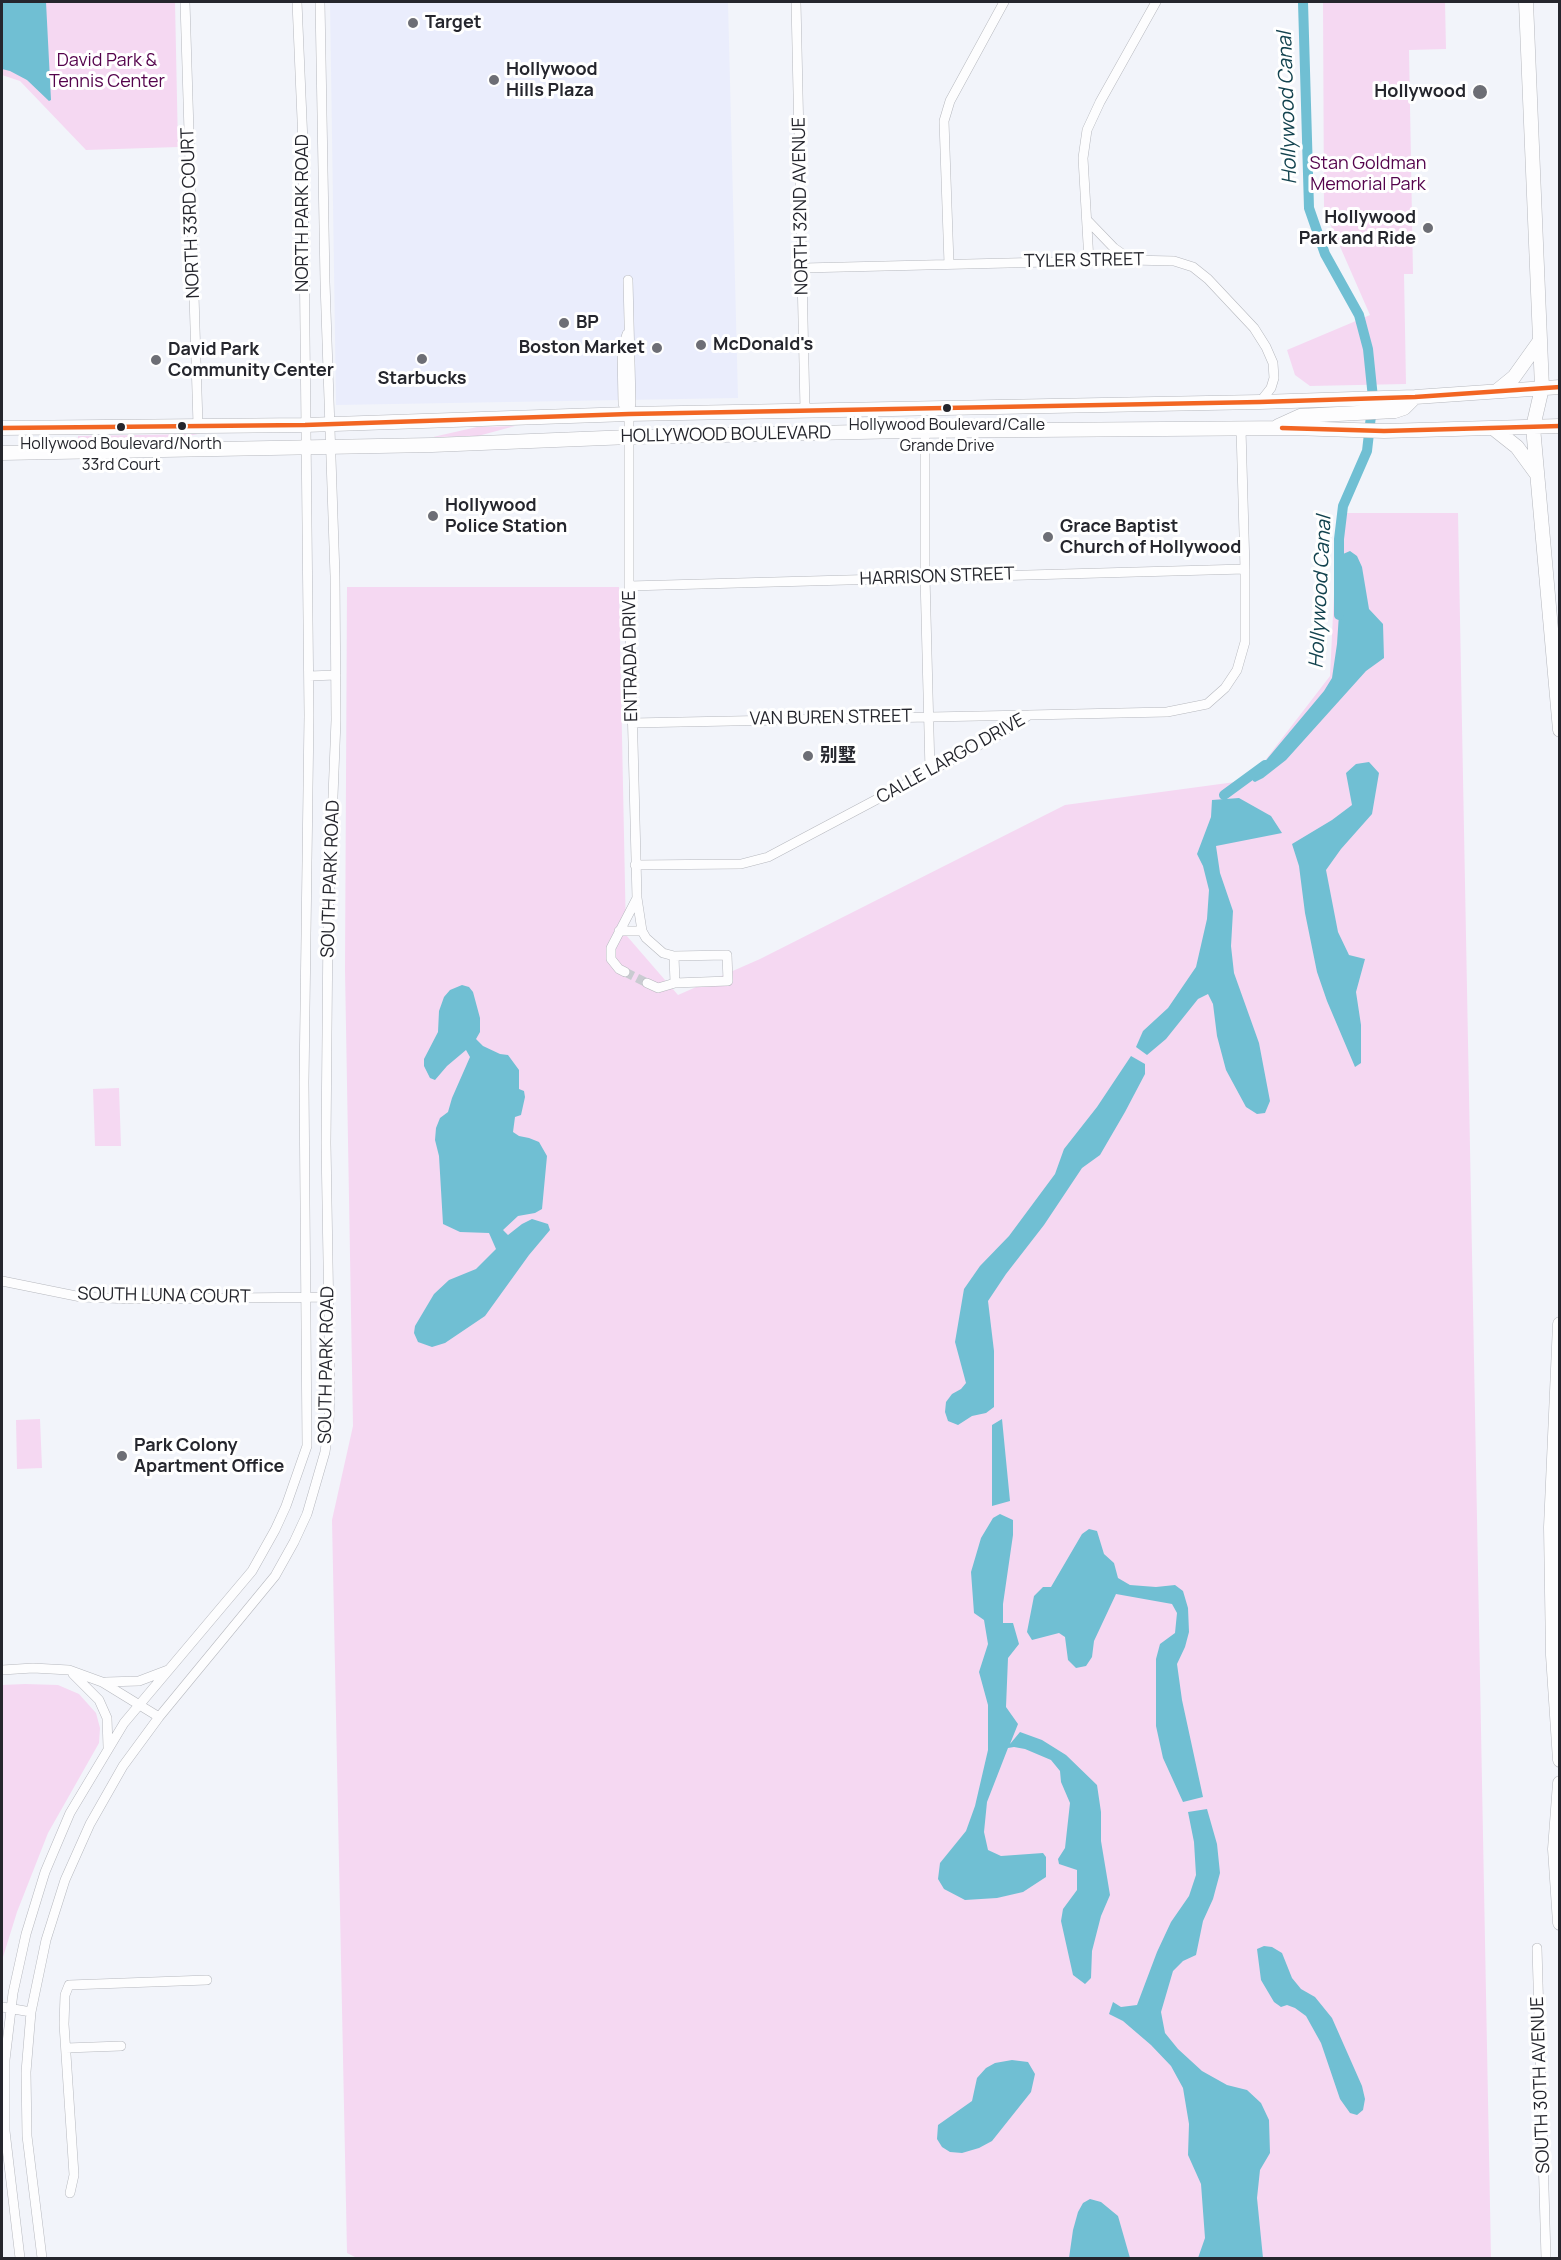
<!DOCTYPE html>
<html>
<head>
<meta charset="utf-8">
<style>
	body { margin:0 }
	#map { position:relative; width:1561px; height:2260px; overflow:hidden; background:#f2f4fa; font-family:Manrope,sans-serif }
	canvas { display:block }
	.frame { position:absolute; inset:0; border:3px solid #25262d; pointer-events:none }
</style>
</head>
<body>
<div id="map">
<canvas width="1561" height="2260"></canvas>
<div class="frame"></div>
</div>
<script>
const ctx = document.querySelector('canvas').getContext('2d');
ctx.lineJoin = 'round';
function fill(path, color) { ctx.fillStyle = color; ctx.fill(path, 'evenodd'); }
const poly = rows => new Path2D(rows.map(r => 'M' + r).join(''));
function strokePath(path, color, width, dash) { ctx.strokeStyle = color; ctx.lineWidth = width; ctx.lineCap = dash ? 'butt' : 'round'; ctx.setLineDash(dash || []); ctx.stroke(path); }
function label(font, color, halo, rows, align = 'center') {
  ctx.font = font + ' Manrope,"Noto Sans SC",sans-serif'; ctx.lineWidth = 6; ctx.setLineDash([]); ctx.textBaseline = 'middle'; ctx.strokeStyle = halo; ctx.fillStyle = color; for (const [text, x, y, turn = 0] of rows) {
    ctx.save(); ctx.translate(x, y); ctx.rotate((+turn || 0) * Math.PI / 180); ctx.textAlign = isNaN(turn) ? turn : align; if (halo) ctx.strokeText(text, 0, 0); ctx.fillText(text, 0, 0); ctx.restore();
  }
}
const built = poly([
	[330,2,728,2,738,398,336,405]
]);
const green = poly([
	[2,2,175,2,178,147,86,150,20,81,2,75],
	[1323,2,1445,2,1446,49,1409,50,1413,274,1404,274,1406,384,1310,386,1295,375,1287,350,1370,315,1324,210],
	[515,426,478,436,433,437,477,427],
	[198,434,152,444,78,442,78,436],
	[1338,513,1458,513,1491,2258,357,2258,347,2253,332,1520,353,1426,345,970,347,587,619,587,626,935,678,995,760,959,1065,805,1250,780,1330,676],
	[119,1088,121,1146,95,1146,93,1089],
	[40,1419,42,1468,17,1469,16,1420],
	[25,1684,58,1685,79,1694,96,1713,100,1728,99,1743,48,1833,17,1912,3,1957,2,1685]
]);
const water = poly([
	[2,2,46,2,51,100,49,101,27,80,10,71,2,69],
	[1350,551,1357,556,1362,567,1369,609,1383,624,1384,658,1366,671,1286,760,1263,778,1255,782,1253,781,1252,777,1324,691,1332,678,1337,644,1343,554],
	[1369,762,1379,773,1372,814,1341,849,1326,870,1338,932,1349,955,1365,959,1356,992,1361,1025,1361,1063,1355,1067,1327,1001,1317,972,1305,913,1299,866,1292,844,1332,820,1352,805,1346,773,1356,764],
	[1239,798,1271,816,1282,833,1216,846,1220,873,1233,911,1231,946,1234,973,1259,1043,1270,1101,1265,1113,1257,1114,1246,1107,1226,1070,1217,1036,1213,1004,1208,994,1198,999,1166,1039,1147,1055,1136,1047,1143,1031,1168,1008,1196,967,1207,919,1209,890,1203,866,1197,854,1211,817,1212,800],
	[462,985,469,987,473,992,480,1018,480,1032,476,1039,483,1046,500,1054,508,1055,519,1070,519,1089,524,1091,525,1097,521,1115,515,1117,513,1132,519,1136,529,1138,539,1142,547,1156,542,1209,535,1213,518,1216,503,1230,508,1235,522,1224,532,1219,548,1224,550,1230,529,1255,485,1316,445,1343,432,1347,418,1342,414,1333,415,1326,434,1294,449,1280,476,1269,496,1249,489,1233,460,1232,443,1224,439,1156,435,1140,436,1128,440,1118,448,1112,452,1098,470,1057,466,1050,447,1066,435,1080,430,1078,424,1066,424,1059,438,1032,439,1011,444,997,450,990],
	[1131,1056,1145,1064,1145,1074,1125,1112,1100,1155,1082,1168,1044,1225,1006,1274,988,1301,994,1351,994,1407,986,1413,972,1416,958,1425,948,1421,945,1412,946,1402,952,1394,961,1389,966,1383,955,1342,964,1289,980,1266,1009,1236,1055,1174,1064,1149,1097,1107],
	[1002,1419,1010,1501,992,1506,992,1425],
	[1000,1514,1013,1520,1013,1535,1003,1604,1003,1623,1013,1623,1019,1644,1008,1658,1006,1707,1018,1724,1010,1744,1020,1732,1042,1740,1066,1755,1097,1785,1101,1812,1101,1841,1110,1895,1101,1916,1092,1951,1091,1978,1085,1984,1073,1975,1061,1921,1063,1909,1077,1890,1077,1870,1059,1864,1058,1859,1065,1848,1070,1803,1061,1782,1060,1771,1051,1760,1025,1749,1014,1747,1008,1748,987,1802,984,1832,988,1850,1001,1856,1043,1853,1046,1857,1046,1877,1023,1892,997,1898,965,1900,944,1889,938,1879,940,1863,966,1831,975,1806,988,1750,988,1705,979,1672,988,1644,984,1620,974,1613,971,1572,981,1538,993,1518],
	[1089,1529,1097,1531,1104,1554,1114,1563,1118,1578,1130,1585,1156,1587,1175,1585,1183,1591,1188,1608,1189,1632,1185,1647,1177,1664,1182,1700,1203,1797,1183,1802,1163,1758,1156,1726,1156,1659,1160,1644,1175,1633,1177,1613,1172,1604,1116,1594,1094,1641,1092,1657,1086,1666,1076,1668,1068,1660,1065,1637,1059,1633,1032,1640,1027,1632,1034,1596,1043,1587,1051,1587,1082,1534],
	[1207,1809,1217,1844,1220,1873,1213,1899,1203,1921,1196,1955,1183,1961,1173,1971,1161,2012,1165,2033,1178,2049,1202,2071,1227,2085,1247,2090,1261,2103,1269,2120,1270,2153,1260,2170,1257,2198,1263,2258,1198,2258,1205,2238,1201,2184,1188,2155,1189,2124,1183,2088,1171,2066,1151,2045,1123,2021,1109,2014,1113,2002,1121,2007,1137,2005,1157,1952,1171,1922,1189,1896,1196,1875,1194,1842,1188,1812],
	[1264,1946,1272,1947,1282,1953,1292,1978,1301,1989,1315,1997,1332,2018,1362,2086,1365,2099,1363,2110,1357,2115,1350,2113,1340,2099,1321,2043,1306,2016,1295,2008,1287,2005,1281,2007,1274,2002,1261,1980,1257,1949],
	[1012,2060,1028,2062,1035,2074,1031,2092,992,2141,979,2148,962,2153,950,2152,942,2147,937,2139,938,2125,972,2101,977,2078,986,2068,995,2063],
	[1090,2199,1101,2202,1118,2216,1130,2258,1069,2258,1073,2230,1078,2212,1083,2203]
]);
const canal = poly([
	[1303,2,1309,208,1325,254,1359,315,1368,349,1373,398,1367,451,1343,506,1339,539,1339,615],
	[1224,795,1265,765]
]);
const minorTunnel = poly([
	[625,972,647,983]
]);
const minor = poly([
	[185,2,198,425],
	[796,2,805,410],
	[1087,220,1114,248,1131,260],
	[1089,261,1083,158,1087,130,1100,102,1156,2],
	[949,264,944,121,950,101,1004,2],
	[803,268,1131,260,1174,261,1193,267,1208,279,1254,328,1266,347,1273,363,1274,378,1271,388,1260,402],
	[628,280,631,403,629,414,629,586,637,898,642,931,646,938,663,953,674,956],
	[627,334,622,350,623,404,629,414],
	[925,431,925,576,930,771],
	[629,586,1245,569],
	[309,676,336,675],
	[632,723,1029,715],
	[635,865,741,864,768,857,1000,734,1029,715,1167,712,1207,704,1225,688,1237,670,1245,642,1245,569,1241,429],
	[619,931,642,931],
	[625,972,619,969,611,959,611,948,637,898],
	[647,983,658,988,675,983,728,981,727,955,674,956,675,983],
	[2,1281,81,1297,133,1299,328,1297],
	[2,1670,33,1668,69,1670,102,1682,159,1717],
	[73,1674,99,1700,107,1718,108,1747],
	[106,1682,139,1681,168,1670],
	[1537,1948,1546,2258],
	[2,2007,31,2012],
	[66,2048,121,2046],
	[70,2193,74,2175,64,2024,65,1995,69,1985,207,1980],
	[20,2258,5,2131,5,2060,13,1993,26,1934,45,1872,70,1813,124,1723,252,1571,275,1530,286,1506,307,1446,304,1082,309,715,303,143,297,2],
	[42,2258,27,2136,26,2072,31,2012,46,1940,65,1880,90,1824,123,1766,159,1717,275,1576,294,1542,307,1514,325,1452,329,1424,330,1380,326,1143,328,923,336,720,335,576,325,282,320,2]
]);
const highway = poly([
	[1526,2,1542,388,1533,427,1560,730],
	[1498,390,1514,377,1539,342],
	[1278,426,1300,416,1395,411,1404,408,1415,397],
	[2,428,305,425,629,414,1260,402,1415,397,1560,387],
	[1493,428,1517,447,1536,473],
	[2,453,432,445,630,437,905,431,1293,428,1384,431,1560,426],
	[1560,1324,1551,1527,1553,1655,1560,1760],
	[1560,1783,1555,1849,1560,1923]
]);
const bus1 = poly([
	[2,428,305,425,629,414,1260,402,1415,397,1560,387],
	[1282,428,1384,431,1560,426]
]);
const markers = [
	[413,23,6,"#6d6e75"],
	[494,80,6,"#6d6e75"],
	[1480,92,8,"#6d6e75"],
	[1428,228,6,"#6d6e75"],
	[564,323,6,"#6d6e75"],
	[701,345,6,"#6d6e75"],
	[657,348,6,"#6d6e75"],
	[422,359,6,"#6d6e75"],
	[156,360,6,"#6d6e75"],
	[947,408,5,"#25262d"],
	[182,426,5,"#25262d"],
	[121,427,5,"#25262d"],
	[433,516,6,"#6d6e75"],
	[1048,537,6,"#6d6e75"],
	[808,756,6,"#6d6e75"],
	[122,1456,6,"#6d6e75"]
];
const busNames = [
	["Hollywood Boulevard/Calle",947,426],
	["Grande Drive",947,447],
	["Hollywood Boulevard/North",121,445],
	["33rd Court",121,466]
];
const poiNames = [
	["Target",425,23],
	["Hollywood",506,70],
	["Hills Plaza",506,91],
	["Hollywood",1466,92,"right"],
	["Hollywood",1416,218,"right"],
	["Park and Ride",1416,239,"right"],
	["BP",576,323],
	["McDonald's",713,345],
	["Boston Market",645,348,"right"],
	["David Park",168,350],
	["Community Center",168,371],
	["Starbucks",422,379,"center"],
	["Hollywood",445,506],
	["Police Station",445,527],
	["Grace Baptist",1060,527],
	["Church of Hollywood",1060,548],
	["别墅",820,756],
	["Park Colony",134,1446],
	["Apartment Office",134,1467]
];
const parkNames = [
	["David Park &",107,61],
	["Tennis Center",107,82],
	["Stan Goldman",1368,164],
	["Memorial Park",1368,185]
];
const streetNames = [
	["NORTH 32ND AVENUE",801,206,-91],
	["NORTH 33RD COURT",191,213,-92],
	["NORTH PARK ROAD",303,213,-90],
	["TYLER STREET",1084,261,-1],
	["HOLLYWOOD BOULEVARD",726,435,-1],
	["HARRISON STREET",937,577,-2],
	["ENTRADA DRIVE",631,656,-91],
	["VAN BUREN STREET",831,718,-1],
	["CALLE LARGO DRIVE",951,759,-29],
	["SOUTH PARK ROAD",331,879,-88],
	["SOUTH LUNA COURT",164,1296,1],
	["SOUTH PARK ROAD",327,1365,-89],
	["SOUTH 30TH AVENUE",1541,2085,-92]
];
const waterNames = [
	["Hollywood Canal",1288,108,-92],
	["Hollywood Canal",1321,592,-87]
];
fill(built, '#eaedfc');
fill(green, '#f5d8f2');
fill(water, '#70bfd3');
strokePath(canal, '#70bfd3', 10);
strokePath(minorTunnel, '#c9cbd1', 9, [9, 4.5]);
strokePath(minor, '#b6b8be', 10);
strokePath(highway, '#b6b8be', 15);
strokePath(minor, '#fdfdfe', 9);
strokePath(highway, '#fdfdfe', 14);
strokePath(bus1, '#f26522', 4.5);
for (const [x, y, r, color] of markers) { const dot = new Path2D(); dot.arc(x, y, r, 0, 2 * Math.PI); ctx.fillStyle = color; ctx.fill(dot); strokePath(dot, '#fff', 2); }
label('16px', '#25262d', '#fff', busNames);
label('bold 18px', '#25262d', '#fff', poiNames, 'left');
label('18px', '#54034c', '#fff', parkNames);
label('18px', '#25262d', '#fff', streetNames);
label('italic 20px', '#13434f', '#fff', waterNames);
</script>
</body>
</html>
